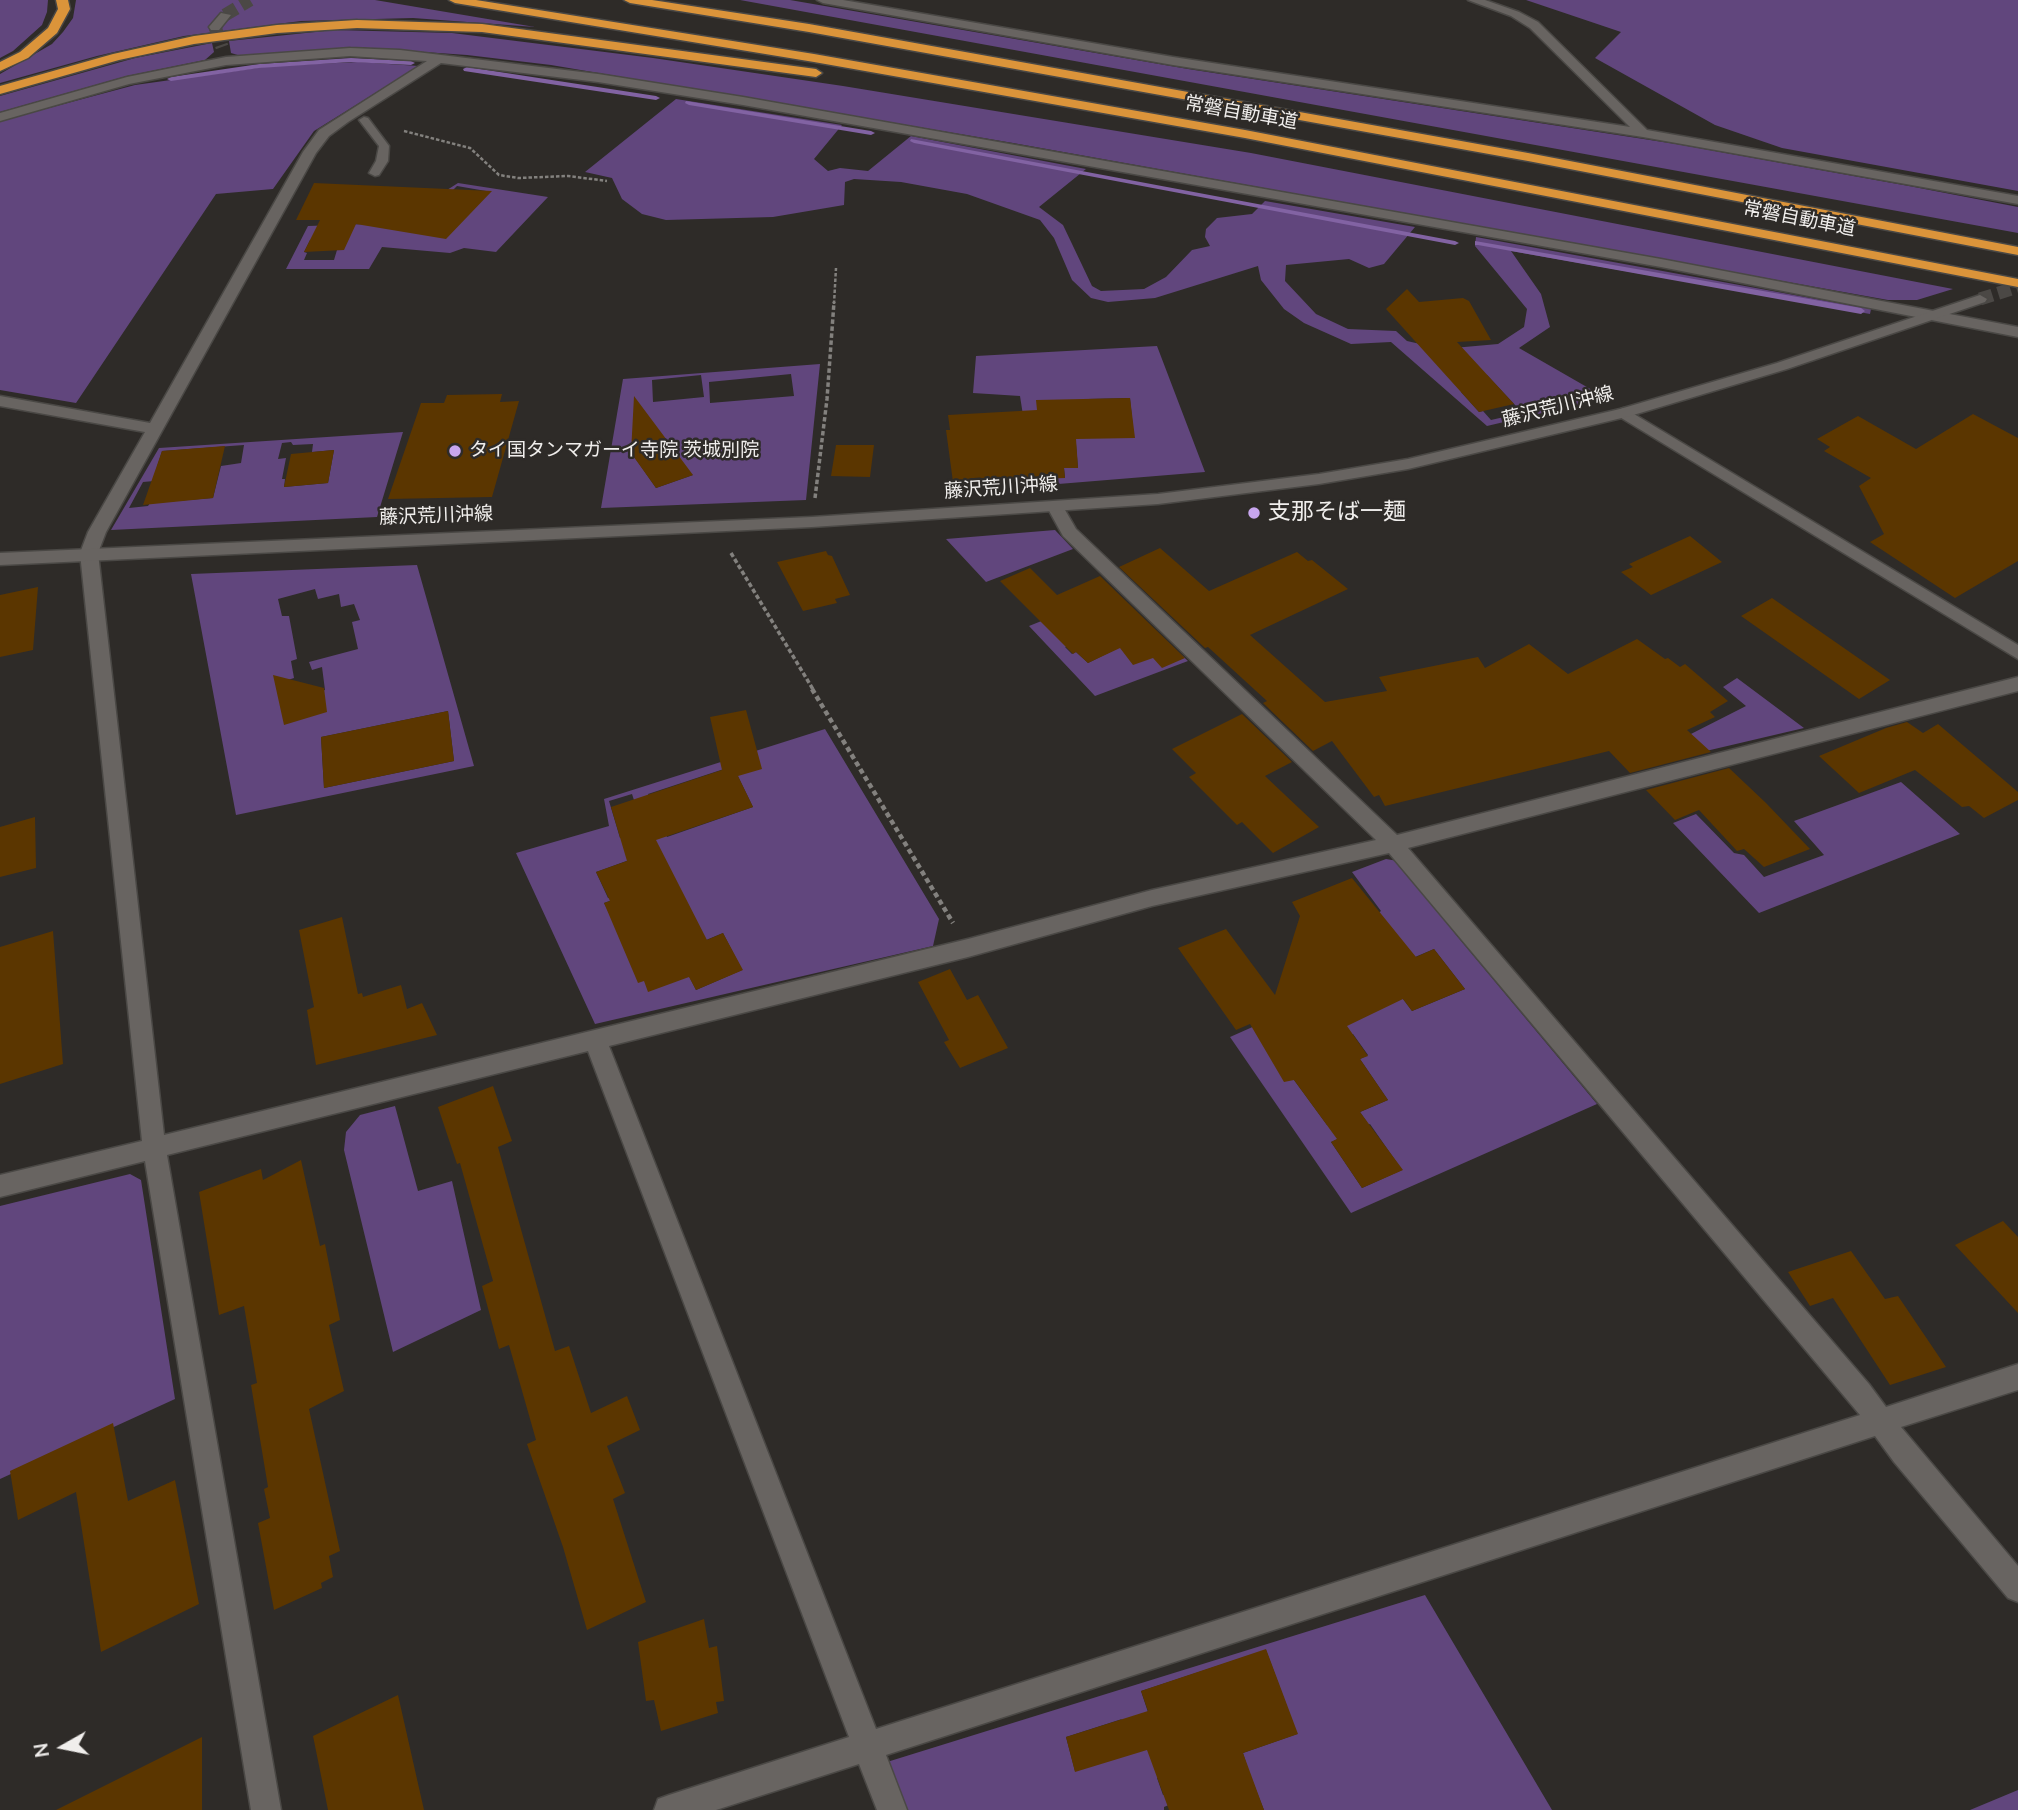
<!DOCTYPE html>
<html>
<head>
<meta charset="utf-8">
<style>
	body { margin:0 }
	#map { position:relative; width:2018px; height:1810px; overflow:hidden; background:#2e2b28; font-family:"Nunito Sans",sans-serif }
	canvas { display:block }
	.north { position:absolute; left:28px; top:1712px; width:70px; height:70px; -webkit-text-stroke:5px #2e2b28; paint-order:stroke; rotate:261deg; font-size:19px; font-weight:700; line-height:28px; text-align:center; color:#f0eeec }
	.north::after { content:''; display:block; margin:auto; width:24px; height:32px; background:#f0eeec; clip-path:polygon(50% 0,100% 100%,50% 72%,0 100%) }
</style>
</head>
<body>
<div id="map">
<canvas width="2018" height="1810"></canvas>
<div class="north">N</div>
</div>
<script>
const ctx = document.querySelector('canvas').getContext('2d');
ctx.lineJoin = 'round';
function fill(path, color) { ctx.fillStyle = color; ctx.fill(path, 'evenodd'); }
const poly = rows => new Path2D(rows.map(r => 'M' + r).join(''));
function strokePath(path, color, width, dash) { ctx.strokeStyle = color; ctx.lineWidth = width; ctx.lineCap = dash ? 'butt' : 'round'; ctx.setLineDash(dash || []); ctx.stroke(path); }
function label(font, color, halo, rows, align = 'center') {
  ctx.font = font + ' "Nunito Sans","Noto Sans JP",sans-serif'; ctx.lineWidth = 5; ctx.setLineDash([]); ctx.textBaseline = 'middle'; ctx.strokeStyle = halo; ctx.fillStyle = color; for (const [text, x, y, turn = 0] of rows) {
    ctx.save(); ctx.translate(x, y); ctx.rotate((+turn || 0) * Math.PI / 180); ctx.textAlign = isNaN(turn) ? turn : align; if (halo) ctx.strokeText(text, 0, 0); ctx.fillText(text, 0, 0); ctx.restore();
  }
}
const green = poly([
	[0,0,48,0,47,12,42,25,13,51,0,58],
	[76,0,375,0,535,27,413,18,301,21,184,36,97,56,0,83,0,74,52,44,63,32,73,18],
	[740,0,790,0,1188,69,1676,144,1909,186,2018,207,2018,233],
	[1526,0,2018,0,2018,191,1782,148,1715,125,1595,58,1621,32],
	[334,30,452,33,653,58,843,86,1251,153,1953,289,1917,300,1888,300,1013,143,551,65,467,55,353,47,241,56,231,53,229,41],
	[212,43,214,52,205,60,127,76,0,112,0,96,135,58],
	[358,62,419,66,314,131,273,189,216,194,76,403,0,390,0,121,135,85,271,66],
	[676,99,842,125,814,159,828,171,840,168,868,171,911,136,1086,169,1039,207,1063,225,1092,286,1101,291,1144,289,1166,277,1192,250,1210,246,1205,237,1206,229,1217,218,1252,214,1265,201,1415,227,1384,264,1369,268,1349,259,1286,265,1285,281,1316,314,1348,329,1396,331,1407,341,1442,349,1498,344,1524,327,1527,309,1475,246,1476,237,1871,309,1870,314,1511,251,1541,294,1550,327,1519,348,1606,398,1487,426,1391,342,1351,344,1304,323,1284,309,1261,280,1258,266,1155,298,1108,302,1091,298,1072,280,1054,238,1040,220,967,194,901,182,854,179,845,182,844,205,773,217,666,220,642,214,622,199,612,178,585,172],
	[1487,375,1516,406,1511,408,1517,414,1491,420,1483,411,1479,412,1461,392,1461,380],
	[458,183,548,197,496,252,464,248,450,253,382,247,369,269,286,269,308,226,395,223],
	[457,186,486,191,427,216],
	[319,239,337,250,334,260,304,260,307,253,304,252,310,240],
	[1157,346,1205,472,1034,486,1020,396,973,393,976,356],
	[1130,398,1134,438,1089,425,1087,399],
	[1075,432,1078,468,1064,468,1065,478,1039,469],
	[820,364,806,500,601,508,623,379],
	[791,374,794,396,710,403,709,382],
	[701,375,704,397,653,402,652,380],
	[633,455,693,475,656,488],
	[403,432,377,517,111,530,159,448],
	[291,442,293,445,313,444,312,452,334,450,328,483,284,487,285,479,282,479,286,458,278,459,282,443],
	[244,445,241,463,221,466,213,498,150,503,148,506,129,508,143,482,165,480,157,467,162,451],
	[1055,530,1073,549,986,582,946,539],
	[417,565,474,766,236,815,191,574],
	[315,589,318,599,339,594,341,607,354,604,360,620,352,622,358,649,309,662,312,670,322,667,325,690,318,692,275,684,294,678,291,661,297,659,289,616,282,616,278,599],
	[448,711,454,761,324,788,321,737],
	[1114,592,1188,661,1095,696,1029,626],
	[1070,645,1116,649,1088,663,1076,652,1072,654,1065,647],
	[1737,678,1804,728,1706,751,1685,737,1746,706,1723,687],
	[825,729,939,919,933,946,595,1024,516,853,609,826,604,799],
	[733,766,753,807,667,837,648,794],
	[632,794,644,831,620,838,609,801],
	[654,851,609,898,608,898,596,872],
	[663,881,638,967,604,903],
	[723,933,742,970,696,990,677,952],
	[1901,782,1960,834,1759,913,1673,823,1696,814,1734,853,1744,855,1764,877,1824,855,1794,821],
	[1386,859,1398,861,1457,936,1597,1104,1351,1213,1230,1037,1410,957,1377,914,1381,911,1352,872],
	[1434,949,1465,989,1412,1011,1382,971],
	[1353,1034,1368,1055,1360,1059,1388,1100,1360,1112,1367,1122,1341,1119,1327,1125,1294,1080,1344,1036],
	[1370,1124,1402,1170,1362,1188,1331,1142],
	[395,1106,418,1191,452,1181,481,1310,393,1352,344,1150,346,1132,360,1115],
	[130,1174,141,1180,175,1399,0,1479,0,1206],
	[1425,1595,1552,1810,1264,1810,1249,1772,1164,1807,1164,1810,907,1810,887,1762],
	[1266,1650,1297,1734,1243,1753,1247,1766,1163,1795,1157,1778,1168,1773,1141,1691],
	[1122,1719,1075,1771,1066,1737],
	[2018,1790,2018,1810,1970,1810]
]);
const stream = poly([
	[351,58,411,61,415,63,411,65,351,62,259,68,171,81,167,79,171,77,259,64,351,58],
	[467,67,656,96,660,98,656,100,464,71,463,69,467,67],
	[686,101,871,131,875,133,871,135,689,105,685,103,686,101],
	[911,139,1455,241,1459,243,1455,245,914,143,910,141,911,139],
	[1475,241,1861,308,1865,311,1861,314,1478,245,1475,245,1475,241]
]);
const building = poly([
	[314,183,492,191,446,239,356,224,344,250,304,252,320,220,296,220],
	[1407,289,1419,302,1463,298,1469,301,1491,340,1457,342,1514,404,1479,412,1386,309],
	[502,394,500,402,519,401,492,497,388,499,421,403,444,403,447,395],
	[634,396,693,475,656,488,631,453],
	[1130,398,1135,438,1076,439,1078,468,1064,468,1065,478,953,482,946,430,950,430,948,415,1037,410,1036,400],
	[1973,414,2018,438,2018,561,1955,598,1870,542,1884,534,1859,486,1871,478,1824,451,1830,447,1817,439,1858,416,1916,449],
	[836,445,874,445,870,477,831,476],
	[225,446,213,498,143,505,162,451],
	[334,450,328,483,284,487,291,454],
	[1690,536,1722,562,1651,595,1621,572,1633,567,1629,564],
	[1160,548,1209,591,1297,552,1308,561,1312,560,1348,589,1250,635,1325,702,1387,691,1379,677,1478,657,1485,668,1529,644,1568,674,1637,639,1665,659,1668,658,1680,667,1685,664,1728,701,1710,712,1715,717,1687,730,1711,752,1630,773,1609,751,1385,806,1379,795,1374,797,1332,741,1313,751,1263,703,1267,701,1208,647,1205,648,1119,567],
	[826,551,828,555,832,556,850,595,835,599,837,603,803,611,777,562],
	[1030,568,1057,595,1100,576,1185,658,1162,668,1153,658,1133,665,1120,648,1088,663,1076,652,1073,654,1000,581],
	[38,587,33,650,0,657,0,595],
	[1772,598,1890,680,1859,699,1741,616],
	[273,675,324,688,327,712,284,725],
	[746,710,762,769,738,776,753,807,656,840,707,940,723,933,743,970,696,990,689,977,648,992,644,981,638,983,604,903,610,901,596,872,627,861,611,807,722,770,710,717],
	[448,711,454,761,324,788,321,737],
	[1242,714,1292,762,1265,776,1319,827,1273,853,1242,822,1237,825,1189,777,1196,773,1172,749],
	[1907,722,1923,733,1938,724,2018,792,2018,800,1984,818,1969,806,1962,807,1915,770,1859,793,1819,756,1886,728],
	[1729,768,1766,803,1810,849,1764,867,1744,849,1737,851,1699,810,1675,820,1646,790],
	[35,817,36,868,0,877,0,827],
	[1352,878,1416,957,1434,949,1465,989,1412,1011,1403,999,1347,1026,1368,1056,1360,1059,1388,1100,1360,1112,1403,1170,1362,1188,1331,1142,1337,1139,1294,1080,1284,1082,1250,1024,1236,1030,1178,948,1226,929,1275,995,1300,916,1292,902],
	[342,917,358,994,362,993,363,997,401,985,407,1009,422,1003,437,1035,316,1065,307,1010,314,1007,299,930],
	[53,931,63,1064,0,1084,0,947],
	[950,969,967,1000,978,995,1008,1048,960,1068,944,1042,949,1040,918,982],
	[493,1086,512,1141,498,1147,555,1351,569,1346,591,1413,627,1396,640,1430,607,1446,625,1493,613,1499,646,1602,587,1630,563,1547,527,1444,536,1440,509,1345,499,1349,482,1286,493,1281,460,1163,457,1164,438,1107],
	[301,1160,320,1246,325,1244,340,1320,329,1325,344,1391,309,1409,340,1551,329,1556,333,1577,321,1583,322,1588,274,1610,258,1523,270,1518,264,1489,268,1487,251,1385,257,1383,244,1306,219,1315,199,1192,261,1169,263,1180],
	[2003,1221,2018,1237,2018,1313,1955,1245],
	[1851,1251,1885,1299,1898,1296,1946,1367,1890,1385,1833,1298,1810,1306,1788,1272],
	[113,1423,128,1501,175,1480,199,1604,101,1652,76,1492,18,1520,10,1471],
	[704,1619,709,1648,717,1646,724,1701,716,1702,718,1713,661,1731,654,1700,646,1701,638,1642],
	[1266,1649,1298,1734,1243,1753,1264,1810,1169,1810,1147,1750,1075,1772,1066,1737,1148,1711,1141,1691],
	[398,1695,424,1810,328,1810,313,1736],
	[202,1737,202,1810,56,1810]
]);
const minorTunnel = poly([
	[225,15,250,0],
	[215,27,222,47]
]);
const secondaryTunnel = poly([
	[1980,299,2018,287]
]);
const pathFar2 = poly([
	[404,131,470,148,499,175,518,178,568,176,607,181],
	[834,304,836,268]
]);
const pathFar1 = poly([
	[815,498,827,399,834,302],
	[731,553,814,691]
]);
const path = poly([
	[812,689,953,923]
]);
const service = poly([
	[364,117,368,118,389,146,388,161,379,175,375,176,369,173,376,161,379,146,359,120,364,117]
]);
const minor = poly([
	[817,0,843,0,1173,57,1630,127,1530,28,1511,16,1468,0,1485,0,1519,12,1538,22,1647,130,2018,196,2018,204,1643,137,1173,65,823,3,817,0],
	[221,13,231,15,219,30,211,30,209,27,221,13],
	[350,48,400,50,598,74,743,97,1661,259,2018,327,2018,337,1661,267,743,105,598,82,441,63,348,122,329,136,316,153,106,532,98,553,164,1135,968,939,1152,890,1376,840,1063,536,1047,507,1055,502,1061,503,1076,529,1397,835,2018,677,2018,691,1408,848,1869,1384,1886,1407,2018,1364,2018,1390,1901,1427,2018,1566,2018,1602,2008,1598,1894,1462,1875,1436,886,1755,907,1810,877,1810,859,1764,716,1810,654,1810,658,1799,669,1795,849,1737,588,1051,167,1155,281,1810,251,1810,145,1161,0,1197,0,1175,142,1141,80,553,88,532,145,432,0,406,0,396,150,423,303,152,319,130,427,61,350,56,226,65,129,84,0,121,0,113,127,77,226,57,350,48],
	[1389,853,1860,1415,876,1729,609,1046,968,957,1152,906,1389,853],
	[1624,408,2018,645,2018,659,1618,416,1616,413,1618,410,1624,408]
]);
const secondary = poly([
	[1980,295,1987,299,1985,302,1787,369,1630,416,1408,469,1319,484,1158,504,812,527,0,565,0,553,812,517,1158,494,1319,474,1408,459,1620,409,1777,363,1980,295]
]);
const motorway = poly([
	[56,0,68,0,70,9,57,33,28,58,0,71,0,62,20,52,48,28,58,9,56,0],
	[449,0,476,0,814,54,1245,130,2018,279,2018,287,1245,138,814,62,455,3,449,0],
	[624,0,652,0,809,24,1528,153,2018,247,2018,255,1528,161,809,32,630,3,624,0],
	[357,20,482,24,816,69,822,73,816,77,482,32,357,28,277,33,194,44,119,60,0,94,0,86,113,54,194,36,277,25,357,20]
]);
const markers = [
	[455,451,7,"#c8a6ef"],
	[1254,513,7,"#c8a6ef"]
];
const farStreetnames = [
	["常磐自動車道",1241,114,10],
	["常磐自動車道",1799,220,11],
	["藤沢荒川沖線",1558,408,-14],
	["藤沢荒川沖線",1001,489,-4],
	["藤沢荒川沖線",436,517,-2]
];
const farPoinames = [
	["タイ国タンマガーイ寺院 茨城別院",469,451]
];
const poiNames = [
	["支那そば一麺",1268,513]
];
fill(green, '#61467d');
fill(stream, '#8263a3');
fill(building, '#5b3600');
strokePath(minorTunnel, '#4b4845', 13, [13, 6]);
strokePath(secondaryTunnel, '#4b4845', 13, [13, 6]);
strokePath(service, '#4a4845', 3);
strokePath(minor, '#4a4845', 3);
strokePath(secondary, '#4a4845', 3);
strokePath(motorway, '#4a4845', 3);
strokePath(pathFar2, '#83817e', 2.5, [3.5, 2]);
strokePath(pathFar1, '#83817e', 3.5, [4.5, 2.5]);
strokePath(path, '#83817e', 4.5, [5, 3.5]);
fill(service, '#686461');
fill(minor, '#686461');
fill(secondary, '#686461');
fill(motorway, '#db943a');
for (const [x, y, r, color] of markers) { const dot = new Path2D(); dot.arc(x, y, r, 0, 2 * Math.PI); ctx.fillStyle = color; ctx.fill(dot); strokePath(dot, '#2e2b28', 2.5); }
label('19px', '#f0eeec', '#2e2b28', farStreetnames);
label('19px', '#f0eeec', '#2e2b28', farPoinames, 'left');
label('23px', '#f0eeec', '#2e2b28', poiNames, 'left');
</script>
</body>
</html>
